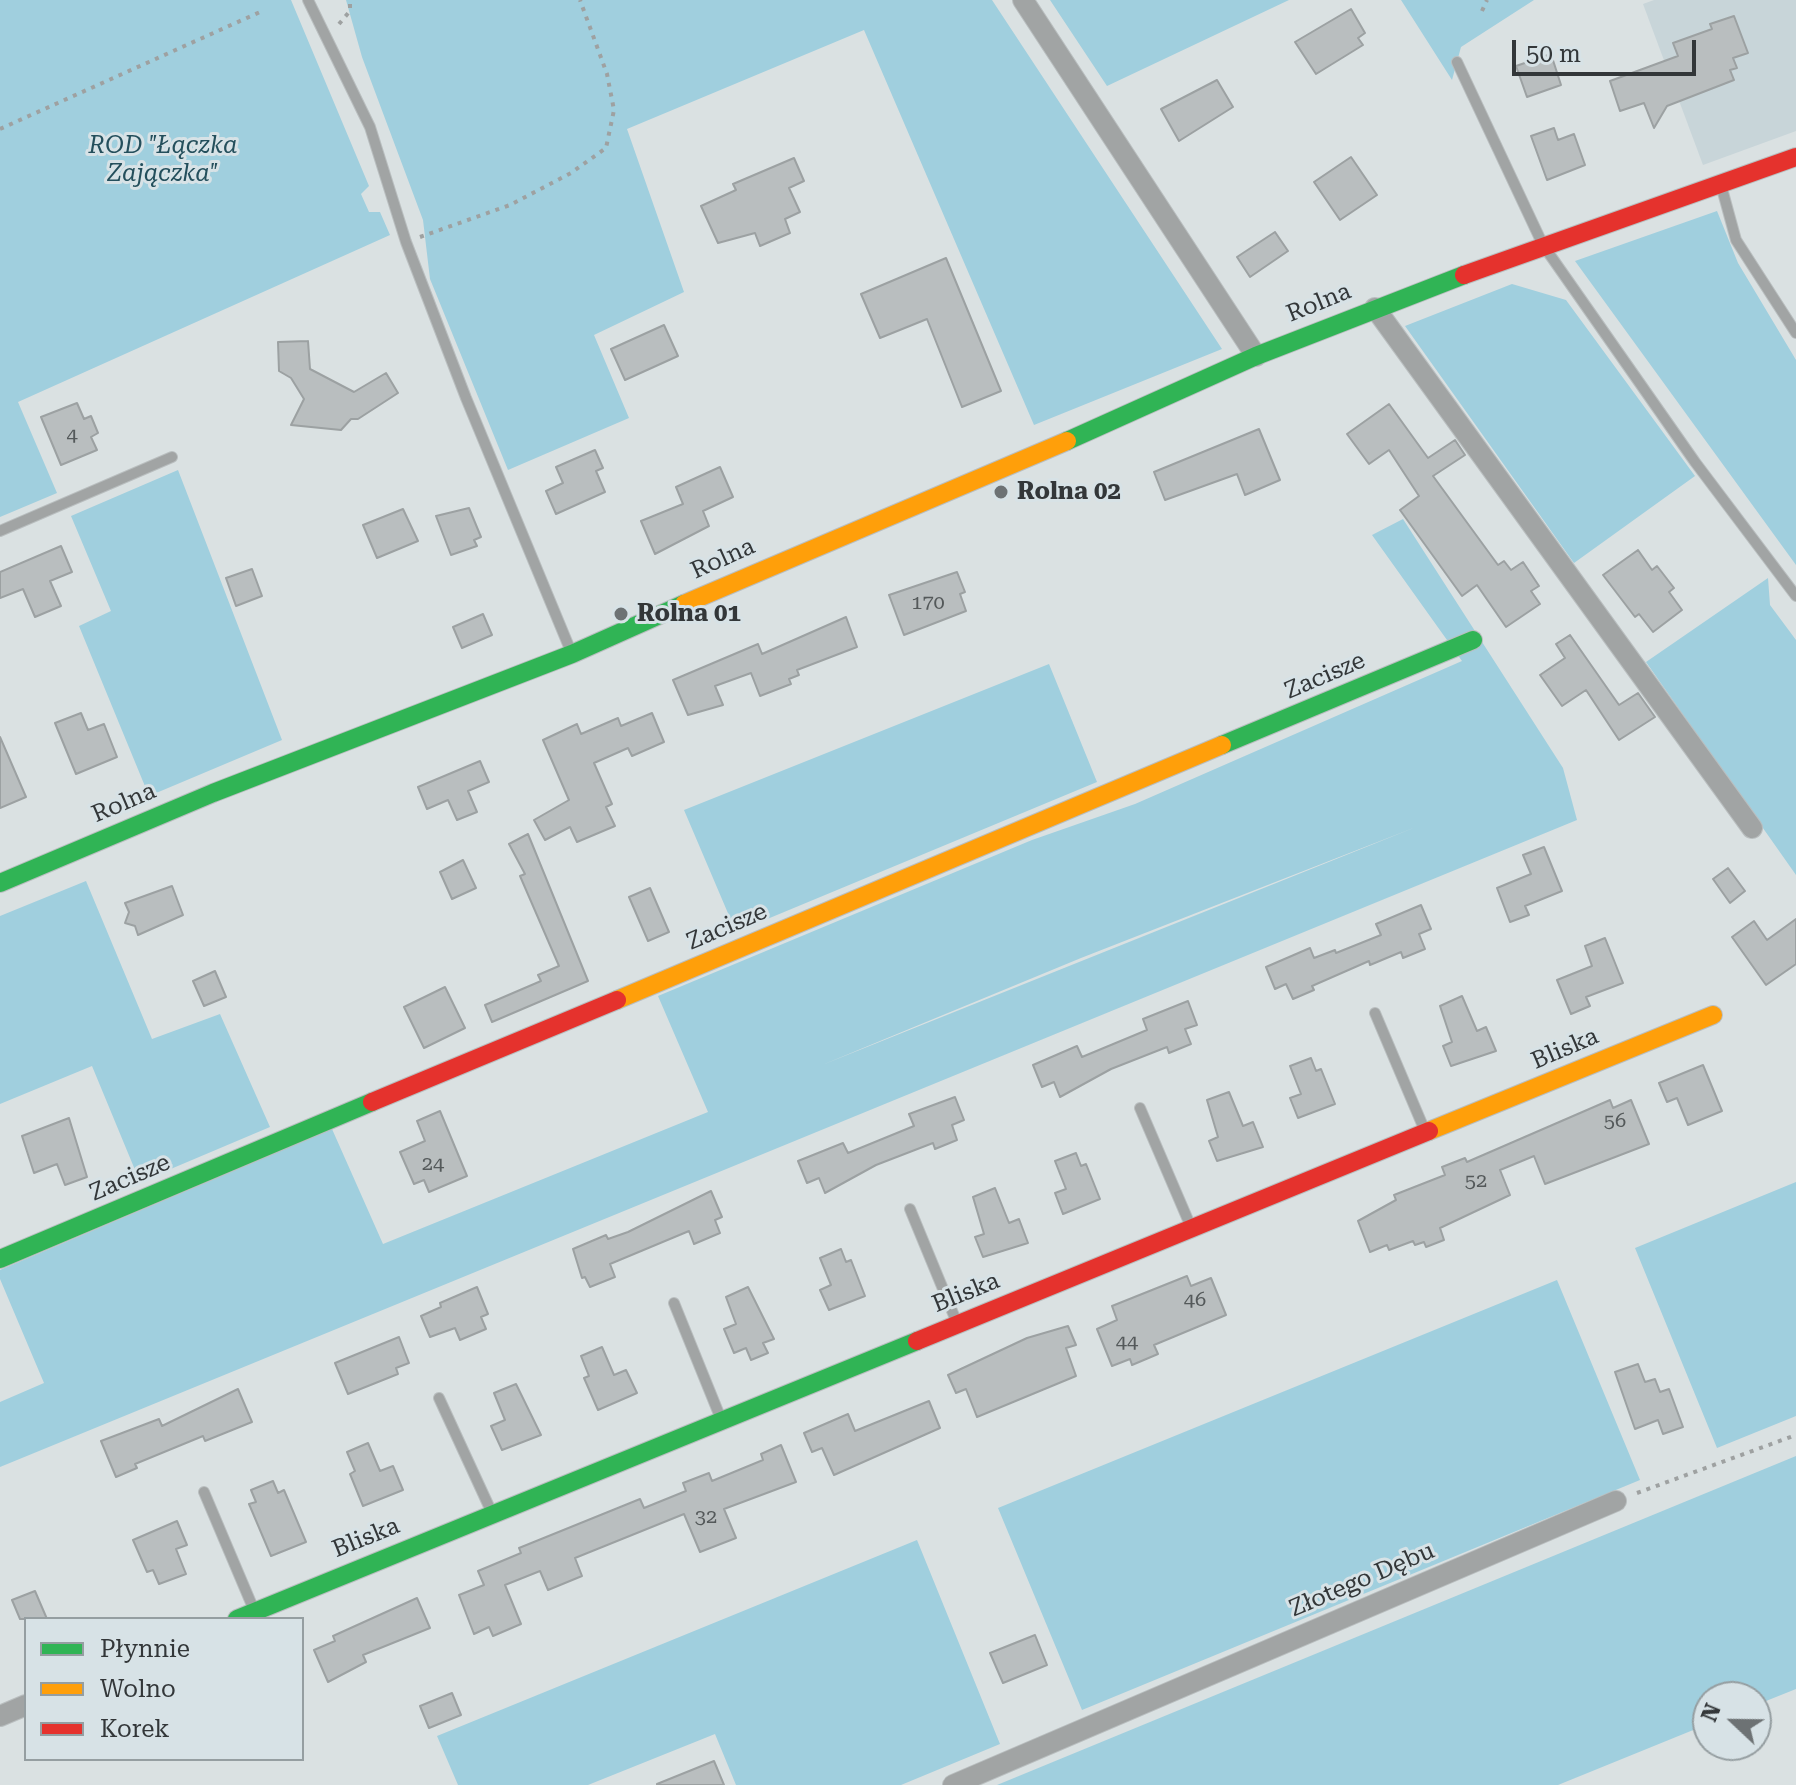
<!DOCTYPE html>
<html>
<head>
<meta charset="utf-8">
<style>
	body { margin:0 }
	#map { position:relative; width:1796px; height:1785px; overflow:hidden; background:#dae1e2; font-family:"Roboto Serif",serif }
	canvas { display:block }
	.legend { position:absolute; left:24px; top:1617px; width:280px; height:144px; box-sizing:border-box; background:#d7e2e6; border:2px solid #959ea1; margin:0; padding:10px 14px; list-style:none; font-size:24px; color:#333739 }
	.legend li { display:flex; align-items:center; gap:16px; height:40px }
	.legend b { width:40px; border:2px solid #959ea1 }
	.north { position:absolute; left:1692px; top:1681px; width:80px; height:80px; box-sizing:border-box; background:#d7e2e6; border:2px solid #959ea1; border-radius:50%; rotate:292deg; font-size:22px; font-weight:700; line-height:32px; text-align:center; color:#333739 }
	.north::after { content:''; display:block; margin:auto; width:28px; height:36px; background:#6d7274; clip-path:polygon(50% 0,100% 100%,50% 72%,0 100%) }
	.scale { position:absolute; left:1512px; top:40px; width:184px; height:36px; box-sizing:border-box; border:4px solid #333739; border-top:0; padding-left:10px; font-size:24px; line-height:28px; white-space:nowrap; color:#333739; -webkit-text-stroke:6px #d7e2e6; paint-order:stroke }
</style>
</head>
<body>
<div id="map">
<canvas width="1796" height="1785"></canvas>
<ul class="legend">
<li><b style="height:10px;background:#30b455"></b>Płynnie</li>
<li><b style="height:10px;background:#ff9f0a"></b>Wolno</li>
<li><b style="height:10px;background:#e5322d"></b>Korek</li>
</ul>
<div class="north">N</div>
<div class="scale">50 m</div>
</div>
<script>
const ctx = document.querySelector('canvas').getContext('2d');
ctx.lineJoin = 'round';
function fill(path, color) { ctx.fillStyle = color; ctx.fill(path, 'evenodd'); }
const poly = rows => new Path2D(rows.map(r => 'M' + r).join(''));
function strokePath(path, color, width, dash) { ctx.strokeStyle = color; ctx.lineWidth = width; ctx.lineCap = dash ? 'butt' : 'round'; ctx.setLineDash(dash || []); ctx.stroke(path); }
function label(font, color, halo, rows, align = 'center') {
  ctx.font = font + ' "Roboto Serif",serif'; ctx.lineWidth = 6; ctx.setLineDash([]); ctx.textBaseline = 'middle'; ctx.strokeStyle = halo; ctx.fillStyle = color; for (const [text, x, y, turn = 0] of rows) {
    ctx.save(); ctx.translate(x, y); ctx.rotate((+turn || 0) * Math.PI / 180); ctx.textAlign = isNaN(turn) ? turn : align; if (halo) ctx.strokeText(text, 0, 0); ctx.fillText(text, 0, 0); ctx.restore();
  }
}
const built = poly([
	[1654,0,1796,0,1796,131,1703,165,1643,4]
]);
const green = poly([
	[0,0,291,0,369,186,361,194,369,212,380,212,390,235,18,402,57,493,0,517],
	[346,0,992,0,1222,349,1034,425,864,30,627,129,684,292,594,335,629,418,508,470,430,279,423,220,362,57],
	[1050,0,1289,0,1107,86],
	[1401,0,1534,0,1461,47,1452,80],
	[1717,211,1738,263,1796,360,1796,565,1575,261],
	[1512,284,1566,300,1695,476,1574,563,1405,326],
	[178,470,282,740,149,796,79,626,111,611,71,516],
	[1403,519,1563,768,1577,820,0,1467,0,1402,44,1383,0,1279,0,1270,332,1129,383,1244,708,1112,658,996,1032,840,1135,804,1462,661,1372,535],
	[1416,827,822,1065,1081,958],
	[1768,578,1770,605,1796,640,1796,875,1646,662],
	[1049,664,1097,782,736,932,684,810],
	[86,881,152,1039,220,1014,270,1127,140,1182,92,1066,0,1104,0,916],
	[1796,1182,1796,1416,1717,1448,1635,1248],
	[1557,1280,1640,1480,1082,1710,998,1508],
	[1796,1456,1796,1689,1756,1705,1756,1697,1708,1697,1708,1724,1558,1785,997,1785],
	[917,1540,1000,1744,901,1785,736,1785,715,1734,588,1785,458,1785,437,1736]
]);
const building = poly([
	[1351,9,1365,33,1358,38,1363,45,1316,74,1295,42,1351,9],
	[1734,16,1748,53,1733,58,1737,68,1730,70,1734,80,1667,106,1654,128,1644,103,1620,111,1610,81,1678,56,1673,43,1712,29,1710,24,1734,16],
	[1551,54,1561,85,1527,97,1516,66,1551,54],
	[1217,80,1233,107,1179,141,1161,109,1217,80],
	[1554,128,1558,140,1574,134,1585,165,1547,180,1531,136,1554,128],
	[1351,157,1377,195,1340,220,1314,182,1351,157],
	[794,158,804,181,789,188,800,212,785,219,790,233,760,246,755,233,718,243,701,206,736,190,733,184,794,158],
	[1275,232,1288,251,1250,277,1237,257,1275,232],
	[946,258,1001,391,962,407,927,319,880,338,861,294,946,258],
	[664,325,678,356,625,380,611,349,664,325],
	[308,341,310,369,354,392,386,373,398,393,358,419,351,419,341,430,291,425,304,399,291,378,279,371,278,342,308,341],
	[77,403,84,419,91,416,98,433,91,437,97,450,61,465,41,417,77,403],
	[1389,404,1428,458,1455,440,1465,455,1433,476,1498,565,1504,561,1511,570,1523,562,1539,586,1531,591,1540,604,1506,627,1477,585,1462,596,1400,510,1419,496,1389,450,1369,464,1347,434,1389,404],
	[1259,429,1280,480,1245,495,1237,474,1165,500,1154,472,1259,429],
	[595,450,603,468,596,471,605,492,556,514,546,491,563,483,556,467,595,450],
	[720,467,733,497,703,511,709,526,655,554,641,521,683,504,676,487,720,467],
	[469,508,481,537,474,540,477,546,451,555,436,516,469,508],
	[403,509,418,541,377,558,363,525,403,509],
	[61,546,72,572,50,581,61,606,35,617,23,589,0,598,0,572,61,546],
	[1638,550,1652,570,1657,566,1674,588,1669,592,1682,610,1653,632,1639,614,1635,617,1603,575,1638,550],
	[252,569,262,596,236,606,226,578,252,569],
	[957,572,965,592,960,594,966,611,904,635,889,595,957,572],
	[483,614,492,635,462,648,453,627,483,614],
	[846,617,857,647,797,670,799,675,789,679,791,684,760,696,751,673,715,686,723,705,688,715,673,680,758,644,762,654,846,617],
	[1570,635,1619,705,1638,693,1655,717,1619,740,1586,690,1562,706,1540,675,1565,658,1556,644,1570,635],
	[81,713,88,730,104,724,117,757,76,774,55,723,81,713],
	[652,713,664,742,632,756,628,748,594,763,612,804,606,807,615,826,577,842,570,827,545,840,534,820,569,800,543,740,577,724,581,734,618,718,621,726,652,713],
	[0,737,26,797,0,808,0,737],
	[480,761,489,782,468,791,477,812,457,820,448,800,427,809,418,787,480,761],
	[528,834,588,981,492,1022,485,1005,541,981,538,975,559,966,520,876,525,874,509,844,528,834],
	[1544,847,1562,891,1525,906,1529,915,1510,922,1497,888,1531,874,1523,855,1544,847],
	[463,860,476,888,452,899,440,872,463,860],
	[1728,868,1745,891,1730,903,1713,879,1728,868],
	[172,886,183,915,138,935,135,926,125,923,129,912,125,903,172,886],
	[650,888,669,932,648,941,629,897,650,888],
	[1421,905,1431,929,1419,934,1425,949,1403,958,1401,952,1370,965,1369,961,1312,986,1314,990,1293,999,1286,984,1275,989,1266,967,1310,948,1314,958,1335,950,1336,953,1381,935,1376,924,1421,905],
	[1796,919,1796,964,1766,985,1732,937,1754,921,1767,940,1796,919],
	[1605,938,1623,983,1586,997,1590,1006,1571,1014,1557,980,1592,966,1585,946,1605,938],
	[215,971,226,997,204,1006,193,981,215,971],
	[445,987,465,1028,424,1048,404,1007,445,987],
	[1462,996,1477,1031,1486,1027,1496,1051,1451,1066,1443,1046,1452,1042,1440,1006,1462,996],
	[1188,1001,1197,1025,1185,1029,1191,1044,1169,1053,1167,1047,1111,1069,1060,1097,1054,1082,1042,1087,1033,1065,1077,1046,1082,1057,1147,1030,1143,1019,1188,1001],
	[1311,1058,1316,1071,1321,1069,1335,1104,1298,1118,1290,1098,1301,1094,1290,1066,1311,1058],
	[1703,1065,1722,1111,1688,1125,1677,1098,1667,1102,1659,1083,1703,1065],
	[1229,1092,1243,1126,1253,1122,1263,1147,1217,1161,1209,1141,1218,1137,1207,1100,1229,1092],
	[955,1097,964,1120,952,1125,957,1140,935,1149,933,1143,876,1165,825,1193,819,1178,807,1183,798,1161,843,1143,848,1153,914,1126,909,1114,955,1097],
	[1610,1100,1613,1108,1631,1100,1649,1144,1545,1184,1534,1156,1500,1170,1510,1195,1440,1228,1444,1240,1426,1247,1424,1242,1415,1245,1413,1241,1389,1250,1387,1245,1370,1252,1358,1221,1396,1200,1394,1195,1445,1175,1442,1167,1465,1158,1467,1162,1610,1100],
	[440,1111,467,1176,429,1192,424,1180,414,1184,400,1152,425,1141,417,1121,440,1111],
	[69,1118,87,1177,65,1185,57,1164,34,1173,22,1136,69,1118],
	[1076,1153,1081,1166,1086,1164,1100,1199,1063,1214,1055,1193,1066,1189,1055,1161,1076,1153],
	[995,1188,1009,1223,1019,1219,1028,1243,983,1257,975,1237,984,1234,973,1197,995,1188],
	[711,1191,722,1217,715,1220,720,1233,694,1244,689,1231,610,1264,615,1277,590,1287,585,1277,582,1278,573,1249,606,1235,608,1239,628,1232,711,1191],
	[841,1249,846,1262,851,1260,865,1296,829,1310,820,1290,831,1285,820,1258,841,1249],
	[1187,1276,1191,1286,1211,1278,1226,1315,1154,1345,1158,1354,1132,1365,1130,1359,1112,1366,1097,1329,1117,1320,1112,1306,1187,1276],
	[477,1287,488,1314,481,1317,486,1329,460,1340,455,1328,430,1337,421,1316,441,1307,440,1303,477,1287],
	[748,1287,774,1339,763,1343,768,1353,751,1360,746,1348,734,1353,724,1329,736,1324,726,1297,748,1287],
	[1068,1326,1076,1345,1066,1348,1076,1376,977,1417,966,1389,956,1393,948,1375,1027,1338,1068,1326],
	[399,1337,409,1363,396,1368,398,1374,348,1394,335,1363,399,1337],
	[602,1347,614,1375,626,1370,637,1393,598,1410,584,1378,589,1376,581,1356,602,1347],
	[1638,1364,1645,1382,1655,1379,1660,1392,1669,1389,1683,1427,1663,1434,1658,1420,1635,1429,1615,1372,1638,1364],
	[516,1384,541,1435,502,1450,491,1426,505,1420,494,1393,516,1384],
	[238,1389,252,1422,205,1441,203,1436,135,1464,137,1468,116,1477,101,1441,159,1419,162,1426,238,1389],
	[929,1401,940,1428,834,1475,822,1448,812,1452,804,1433,848,1414,855,1431,929,1401],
	[368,1443,380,1471,393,1466,403,1490,363,1506,350,1474,355,1471,347,1452,368,1443],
	[781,1445,796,1482,724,1509,736,1538,700,1552,684,1514,575,1558,582,1576,548,1590,540,1571,505,1585,521,1624,493,1636,489,1627,474,1634,459,1595,484,1585,478,1571,521,1553,519,1548,640,1499,644,1508,686,1491,683,1483,709,1473,712,1481,763,1460,761,1454,781,1445],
	[273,1481,278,1493,284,1490,306,1542,271,1556,249,1504,256,1502,251,1490,273,1481],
	[177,1521,187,1545,176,1549,186,1574,159,1584,153,1570,147,1572,133,1540,177,1521],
	[35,1591,47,1619,20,1619,12,1600,35,1591],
	[417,1598,430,1628,363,1655,366,1662,328,1682,314,1650,335,1641,333,1636,417,1598],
	[1035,1635,1047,1665,1003,1683,990,1653,1035,1635],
	[452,1693,461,1715,429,1728,420,1706,452,1693],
	[714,1761,724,1785,657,1785,657,1784,714,1761]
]);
const path = poly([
	[1482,11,1487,0],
	[339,24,350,11,350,0],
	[0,129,260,12],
	[420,237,510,205,571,173,606,148,614,110,607,74,580,0],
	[1637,1493,1796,1435]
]);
const lane = poly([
	[308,0,370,127,406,242,466,398,572,654],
	[1457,62,1543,245,1695,462,1796,596],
	[1721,185,1736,240,1796,333],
	[0,531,172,457],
	[1375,1013,1425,1131],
	[1140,1108,1191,1227],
	[910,1209,957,1323],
	[674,1303,721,1419],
	[439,1398,492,1513],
	[204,1492,254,1610]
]);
const street = poly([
	[1023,0,1256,356],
	[1375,308,1752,828],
	[0,1716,26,1705],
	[953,1785,1616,1501]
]);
const fast = poly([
	[1067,441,1256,356,1464,275],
	[1222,745,1473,640],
	[0,883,213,793,572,654,684,604],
	[0,1259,372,1102],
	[237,1619,917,1341]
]);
const slow = poly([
	[684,604,1067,441],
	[617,1000,1222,745],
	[1429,1131,1713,1015]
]);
const jam = poly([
	[1464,275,1796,157],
	[372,1102,617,1000],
	[917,1341,1429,1131]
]);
const markers = [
	[1001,492,8,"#6d7274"],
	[621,614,8,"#6d7274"]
];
const numberNames = [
	["4",72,435],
	["170",928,603],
	["56",1615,1121],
	["24",433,1164],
	["52",1476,1181],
	["46",1195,1300],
	["44",1127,1342],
	["32",706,1517]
];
const parkNames = [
	["ROD \"Łączka",163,146],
	["Zajączka\"",163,174]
];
const streetNames = [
	["Rolna",1319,303,-22],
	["Rolna",723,559,-24],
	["Zacisze",1325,676,-23],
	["Rolna",124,803,-23],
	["Zacisze",727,927,-23],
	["Bliska",1565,1049,-23],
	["Zacisze",130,1178,-23],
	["Bliska",966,1293,-22],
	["Bliska",366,1538,-22],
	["Złotego Dębu",1362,1580,-23]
];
const poiNames = [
	["Rolna 02",1017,492],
	["Rolna 01",637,614]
];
fill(built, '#c8d5d9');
fill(green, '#a0cfde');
fill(building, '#b9bebf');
strokePath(building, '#9ca1a2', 2);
strokePath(lane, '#b9bebf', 12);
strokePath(street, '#b9bebf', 22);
strokePath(fast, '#b9bebf', 20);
strokePath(slow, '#b9bebf', 20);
strokePath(jam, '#b9bebf', 20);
strokePath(path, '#9ea1a1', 4, [4, 6]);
strokePath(lane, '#a1a4a4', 10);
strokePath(street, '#a1a4a4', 20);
strokePath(fast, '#30b455', 18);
strokePath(slow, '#ff9f0a', 18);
strokePath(jam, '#e5322d', 18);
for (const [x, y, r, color] of markers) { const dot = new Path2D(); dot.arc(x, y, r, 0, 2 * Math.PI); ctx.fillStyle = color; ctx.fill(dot); strokePath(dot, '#d7e2e6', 3); }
label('20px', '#54595a', null, numberNames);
label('italic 24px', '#244f5c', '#d7e2e6', parkNames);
label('24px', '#333739', '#d7e2e6', streetNames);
label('bold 24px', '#333739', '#d7e2e6', poiNames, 'left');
</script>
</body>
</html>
